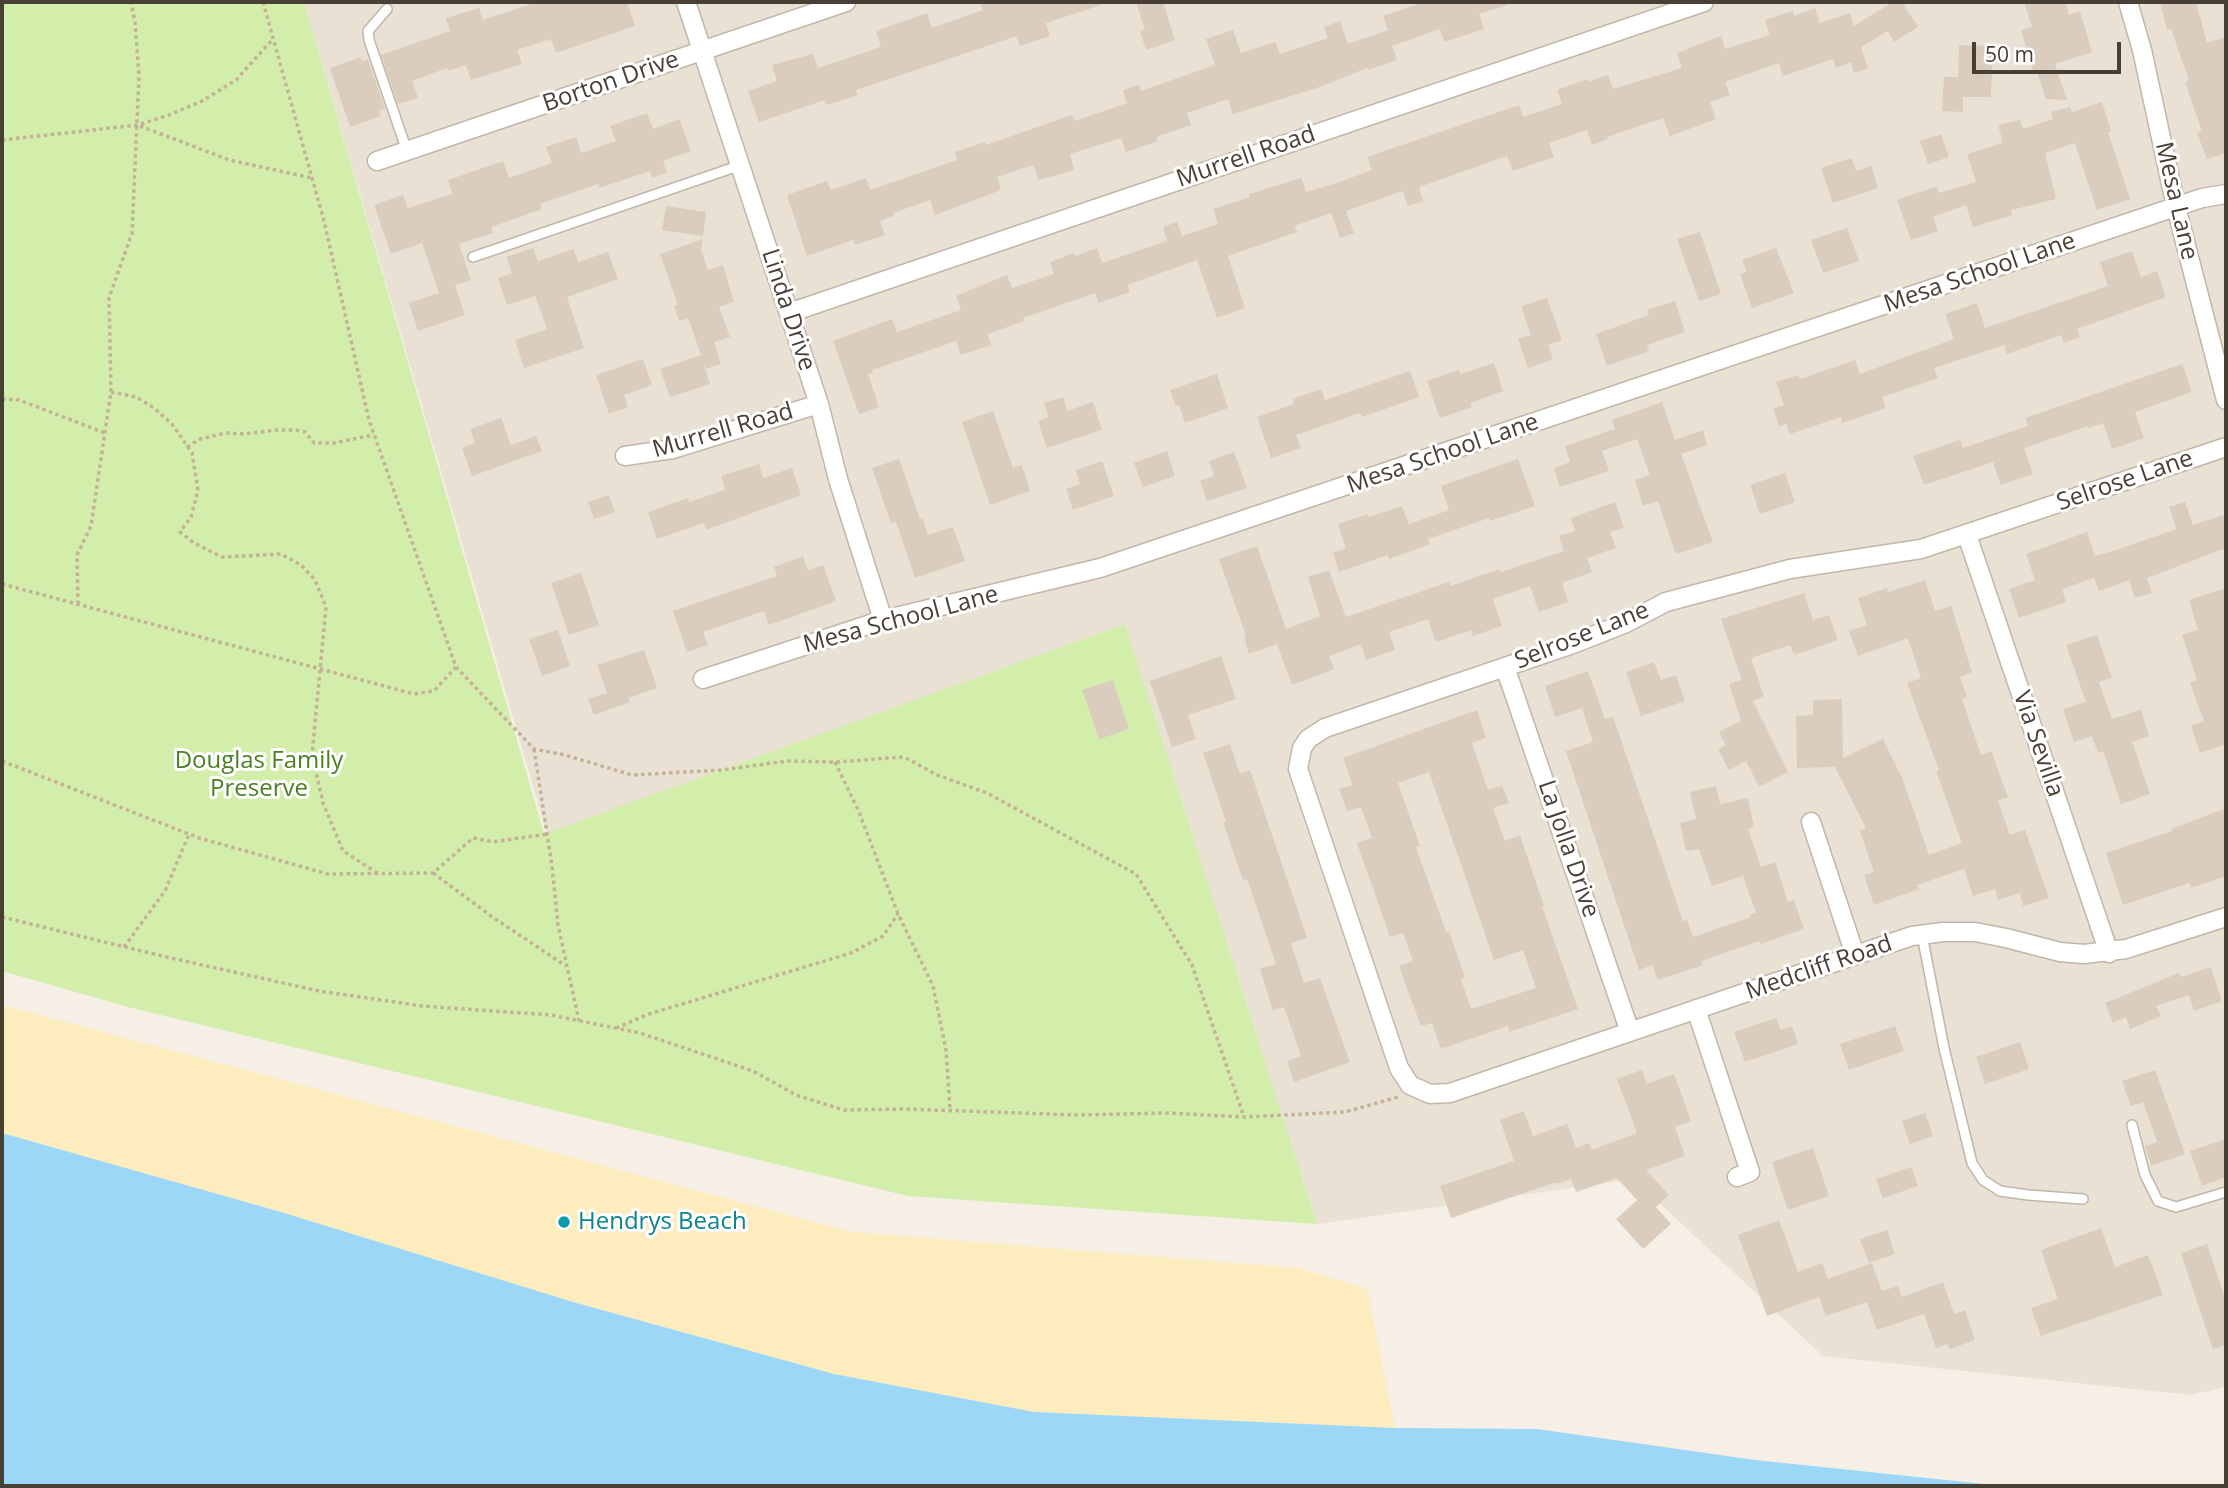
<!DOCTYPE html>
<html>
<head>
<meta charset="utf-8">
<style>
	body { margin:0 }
	#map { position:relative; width:2228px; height:1488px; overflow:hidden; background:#f5efe6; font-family:"Open Sans",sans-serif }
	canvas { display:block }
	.frame { position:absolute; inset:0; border:4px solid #483f35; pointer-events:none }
	.scale { position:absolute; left:1972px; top:42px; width:149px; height:32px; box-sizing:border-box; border:4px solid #483f35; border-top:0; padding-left:9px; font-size:21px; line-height:24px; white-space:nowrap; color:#483f35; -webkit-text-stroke:5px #fff; paint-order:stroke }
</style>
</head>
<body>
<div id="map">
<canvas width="2228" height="1488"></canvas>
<div class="frame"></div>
<div class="scale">50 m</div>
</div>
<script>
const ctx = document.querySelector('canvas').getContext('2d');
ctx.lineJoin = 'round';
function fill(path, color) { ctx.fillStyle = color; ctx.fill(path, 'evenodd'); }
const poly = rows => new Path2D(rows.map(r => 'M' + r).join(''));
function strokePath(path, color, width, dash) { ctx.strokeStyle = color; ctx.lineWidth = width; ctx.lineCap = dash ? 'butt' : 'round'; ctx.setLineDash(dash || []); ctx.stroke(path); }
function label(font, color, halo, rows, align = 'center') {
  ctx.font = font + ' "Open Sans",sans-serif'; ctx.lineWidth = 6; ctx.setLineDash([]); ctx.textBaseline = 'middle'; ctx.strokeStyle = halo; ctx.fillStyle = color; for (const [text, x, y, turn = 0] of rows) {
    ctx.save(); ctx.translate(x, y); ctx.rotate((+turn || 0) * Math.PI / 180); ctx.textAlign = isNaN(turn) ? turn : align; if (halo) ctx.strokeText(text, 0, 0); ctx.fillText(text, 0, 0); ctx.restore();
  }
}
const residential = poly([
	[304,2,2226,2,2226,1387,2190,1395,1823,1356,1634,1179,1317,1224,1125,624,547,834]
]);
const green = poly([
	[2,2,304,2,544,834,1125,624,1317,1224,908,1196,128,1007,2,971]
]);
const sand = poly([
	[2,1005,852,1232,1298,1268,1367,1289,1395,1428,1034,1412,834,1374,573,1302,281,1212,2,1133]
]);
const water = poly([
	[2,1133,281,1212,573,1302,834,1374,1034,1412,1395,1428,1537,1429,1755,1460,2003,1486,2,1486]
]);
const building = poly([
	[537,2,627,2,635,26,556,53,551,39,517,50,522,64,471,80,466,65,448,71,447,68,412,81,418,98,398,104,381,55,450,31,446,18,479,8,483,20],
	[980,2,1100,2,1101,5,1046,23,1050,36,1020,46,1017,36,856,90,858,95,827,105,825,100,759,122,748,91,777,81,772,65,813,54,818,68,881,47,876,31,927,13,932,28,983,10],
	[1136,2,1163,2,1175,40,1146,50,1140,31,1145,30],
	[1424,2,1506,2,1507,5,1479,14,1484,29,1444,42,1440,29,1392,46,1397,60,1368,70,1367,68,1317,88,1233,114,1228,99,1187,113,1191,125,1156,137,1158,141,1126,152,1121,138,1070,154,1074,170,1039,180,1033,165,997,177,1001,190,935,215,930,200,893,213,894,216,880,221,885,235,855,245,853,240,807,256,787,195,827,181,831,190,866,178,870,190,957,160,955,152,985,142,986,145,1072,115,1075,121,1127,103,1123,90,1139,85,1141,91,1215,65,1206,39,1233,30,1241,53,1275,42,1280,54,1328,38,1324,27,1340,21,1348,44,1388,30,1383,16],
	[1893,2,1902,2,1918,27,1894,42,1888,31,1861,47,1868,68,1854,73,1851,62,1836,68,1833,59,1783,76,1779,63,1725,82,1730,95,1710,102,1716,119,1670,136,1663,118,1607,137,1608,139,1592,145,1587,130,1549,143,1554,157,1513,171,1507,156,1419,187,1423,201,1408,206,1403,191,1346,211,1354,233,1340,238,1331,213,1294,226,1297,232,1228,256,1245,308,1217,318,1197,260,1127,285,1130,292,1098,303,1095,293,1023,318,1024,321,988,334,991,345,961,355,956,341,872,370,873,373,868,374,879,407,859,414,833,341,892,319,897,332,961,310,956,296,1007,275,1012,288,1054,274,1050,262,1074,253,1075,256,1097,248,1102,263,1167,241,1163,227,1177,222,1182,236,1218,224,1213,209,1250,197,1249,194,1301,178,1306,192,1337,183,1372,170,1367,157,1519,105,1523,117,1562,104,1557,90,1587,79,1588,82,1608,75,1613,89,1682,68,1677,53,1721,36,1725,49,1770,35,1765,20,1793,11,1794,16,1815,8,1820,23,1850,13,1854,26],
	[2024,2,2065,2,2069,15,2080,11,2092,52,2055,64,2067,100,2046,99,2037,72,2034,73,2021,30,2032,27],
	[2160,2,2196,2,2207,43,2226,37,2226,153,2207,159,2197,133,2202,131,2185,82,2189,80,2171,29,2167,30],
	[1959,45,1993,46,1991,97,1963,97,1963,112,1942,111,1944,77,1958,77],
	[361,57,362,61,368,59,385,109,379,111,381,116,350,127,330,68],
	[2102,102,2111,131,2108,132,2130,199,2097,210,2075,143,2045,153,2056,199,2011,210,2012,215,1973,227,1966,205,1933,217,1938,231,1911,240,1897,200,1937,186,1939,193,1976,182,1967,154,2003,143,1998,125,2020,120,2023,129,2053,119,2051,112,2070,107,2072,112],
	[647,113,653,129,679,119,691,151,663,161,667,172,652,178,650,171,599,188,598,184,540,204,542,209,491,227,493,233,459,244,471,280,455,285,465,315,418,331,409,303,439,293,422,243,391,254,374,205,403,195,408,208,452,194,448,180,503,161,509,178,552,163,546,147,576,137,581,153,616,141,610,126],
	[1941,134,1949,157,1928,164,1920,141],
	[1852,158,1856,171,1871,166,1878,188,1833,203,1821,168],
	[666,206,706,212,703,236,662,230],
	[1847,228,1859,261,1823,273,1811,240],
	[1700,232,1721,294,1699,301,1677,239],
	[703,239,701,250,708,270,723,265,734,302,719,307,730,337,714,342,721,364,706,369,688,318,679,321,674,306,678,305,660,254],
	[533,248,538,261,574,249,578,262,608,252,618,279,567,297,584,348,524,368,515,340,547,329,535,296,507,305,498,278,512,273,506,257],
	[1776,248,1794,293,1752,308,1740,274,1747,272,1742,260],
	[2132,251,2141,277,2157,271,2166,297,2077,329,2080,337,2064,343,2061,335,2007,354,2004,345,1934,368,1938,378,1882,397,1886,408,1842,423,1841,417,1790,434,1786,424,1779,426,1773,409,1784,405,1776,382,1798,375,1800,379,1855,360,1860,374,1954,339,1945,314,1977,303,1985,328,2108,286,2100,262],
	[1547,298,1562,340,1548,345,1553,359,1528,368,1518,339,1531,335,1521,306],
	[1675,301,1685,332,1647,345,1649,351,1607,366,1596,334,1649,315,1647,310],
	[701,355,710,384,670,397,660,369],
	[643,359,652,385,624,395,628,407,609,414,596,375],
	[1494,363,1503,391,1470,403,1472,407,1440,418,1427,381,1459,370,1460,374],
	[2182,364,2192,392,2135,412,2144,438,2112,449,2103,423,2089,428,2088,426,2024,448,2033,474,2001,485,1993,462,1924,485,1913,456,1960,440,1963,448,2028,426,2025,418],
	[1410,371,1419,397,1362,417,1360,413,1296,435,1301,448,1271,458,1257,417,1294,404,1292,399,1321,389,1325,400],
	[1217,374,1228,408,1185,423,1179,405,1176,406,1170,390],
	[1063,397,1067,411,1093,402,1102,430,1047,448,1038,421,1049,417,1044,403],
	[1662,402,1675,440,1703,430,1707,445,1681,454,1713,542,1676,554,1658,501,1643,506,1635,480,1650,475,1637,439,1602,451,1609,471,1560,487,1554,468,1570,462,1565,446,1615,429,1612,420],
	[993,411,1013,468,1022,465,1030,491,990,505,962,422],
	[501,418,511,445,536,436,542,451,472,476,462,448,475,443,470,429],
	[1167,451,1175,476,1143,487,1134,463],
	[1234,452,1247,488,1207,501,1200,481,1214,476,1209,461],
	[899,459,920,519,923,518,928,535,953,527,965,561,915,578,896,522,891,523,872,468],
	[1518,459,1535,506,1490,521,1489,518,1428,539,1430,544,1389,559,1388,555,1339,572,1333,553,1346,548,1338,524,1368,514,1369,517,1402,506,1409,524,1449,510,1441,486],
	[1102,461,1114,496,1073,510,1066,489,1080,484,1076,470],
	[759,464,763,478,792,468,801,495,706,530,704,523,657,539,648,512,688,498,689,502,725,490,721,476],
	[1785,473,1795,502,1760,514,1750,485],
	[609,495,615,512,594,519,588,502],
	[1615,502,1624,528,1610,532,1616,548,1587,558,1592,572,1562,583,1568,602,1539,612,1530,586,1493,599,1502,626,1473,636,1471,630,1436,642,1428,619,1389,632,1395,650,1366,660,1361,644,1329,656,1334,669,1292,685,1277,644,1249,654,1244,637,1246,636,1219,559,1257,546,1286,629,1320,616,1308,577,1329,570,1346,617,1449,582,1450,586,1500,569,1501,572,1564,551,1559,536,1575,531,1571,518],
	[2185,502,2193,525,2223,515,2226,526,2226,548,2147,578,2152,593,2135,598,2129,580,2099,591,2094,578,2062,589,2066,602,2019,618,2009,589,2035,580,2026,554,2087,532,2095,556,2113,551,2177,529,2169,507],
	[803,556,808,571,823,565,836,601,769,625,764,611,703,632,708,645,687,652,673,611,777,576,774,567],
	[581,573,599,625,569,635,551,583],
	[1925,580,1935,611,1951,606,1972,672,1960,677,1967,697,1962,699,1981,755,1991,751,2008,797,1998,801,2010,835,2025,830,2049,898,2023,906,2020,893,1998,900,1995,889,1973,896,1964,869,1917,885,1919,889,1874,905,1864,875,1874,872,1860,831,1866,828,1835,767,1797,768,1796,716,1813,715,1813,700,1842,699,1843,758,1883,739,1903,780,1929,855,1962,843,1936,771,1939,770,1907,683,1921,678,1908,638,1858,656,1849,631,1867,625,1858,598,1887,588,1888,592],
	[2226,588,2226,744,2200,753,2191,726,2204,721,2190,683,2197,680,2182,635,2198,630,2189,600],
	[1804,593,1813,620,1829,615,1838,640,1794,655,1790,645,1751,658,1764,697,1753,701,1788,772,1759,787,1746,761,1729,770,1718,749,1726,745,1719,732,1741,721,1729,684,1742,680,1721,619],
	[558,630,570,666,542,676,529,639],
	[2097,635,2112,678,2099,682,2112,719,2141,710,2149,736,2132,742,2150,794,2121,804,2103,751,2098,753,2092,736,2074,742,2063,709,2086,702,2066,645],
	[644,650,657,688,628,698,630,702,594,715,588,699,607,693,597,665],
	[1221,656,1236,699,1188,715,1196,739,1172,747,1150,681],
	[1654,662,1661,680,1676,675,1685,701,1641,716,1626,672],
	[1588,671,1605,719,1613,717,1683,921,1687,920,1693,937,1751,917,1750,915,1756,913,1743,876,1712,886,1699,849,1686,851,1680,823,1696,819,1690,792,1716,786,1720,804,1748,798,1754,827,1748,829,1761,867,1775,862,1788,902,1794,900,1804,929,1760,944,1759,941,1701,961,1703,965,1658,980,1652,965,1639,970,1566,751,1593,742,1582,708,1555,717,1545,686],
	[1113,680,1129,729,1099,739,1082,690],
	[1477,710,1486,738,1472,743,1488,790,1502,785,1509,803,1493,808,1505,841,1520,835,1544,906,1542,906,1578,1009,1509,1032,1508,1026,1441,1049,1432,1023,1421,1026,1399,966,1413,961,1403,933,1390,937,1357,843,1372,838,1361,807,1347,811,1339,789,1353,785,1343,758],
	[1429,772,1494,960,1523,950,1536,988,1471,1009,1461,979,1465,977,1449,932,1446,932,1416,847,1420,846,1398,783],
	[1230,744,1240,774,1250,770,1307,938,1291,943,1304,983,1320,978,1350,1062,1294,1082,1287,1061,1301,1056,1284,1007,1273,1010,1260,969,1276,964,1247,879,1243,880,1223,822,1226,821,1203,753],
	[2226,808,2226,876,2191,888,2189,883,2123,905,2106,853,2172,831,2171,829],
	[2211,967,2222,1001,2194,1011,2189,995,2156,1006,2161,1016,2130,1029,2126,1017,2113,1023,2105,1003,2179,973,2181,977],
	[1776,1018,1781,1030,1792,1026,1798,1044,1745,1062,1734,1032],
	[1895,1026,1904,1051,1849,1070,1840,1044],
	[2020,1042,2029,1069,1985,1084,1976,1057],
	[1642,1070,1647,1084,1674,1074,1691,1121,1675,1127,1685,1156,1646,1170,1669,1195,1656,1207,1671,1224,1643,1249,1616,1219,1637,1200,1617,1178,1576,1192,1571,1179,1557,1184,1556,1182,1451,1218,1440,1186,1514,1161,1500,1120,1524,1111,1533,1136,1567,1124,1576,1148,1589,1143,1592,1150,1637,1133,1617,1079],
	[2155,1070,2185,1154,2151,1166,2145,1146,2157,1142,2143,1102,2131,1106,2122,1081],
	[1925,1113,1933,1136,1910,1144,1902,1121],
	[2226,1139,2226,1177,2202,1186,2190,1151],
	[1813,1148,1829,1196,1788,1210,1772,1162],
	[1911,1167,1918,1186,1883,1198,1876,1179],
	[1779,1220,1798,1272,1822,1263,1828,1279,1872,1263,1882,1291,1898,1286,1902,1297,1943,1282,1954,1314,1965,1310,1975,1340,1950,1349,1947,1344,1936,1348,1924,1314,1877,1330,1867,1302,1826,1316,1819,1297,1767,1316,1738,1235],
	[2101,1228,2115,1267,2148,1255,2163,1295,2041,1336,2031,1308,2058,1299,2041,1250],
	[1887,1230,1895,1254,1869,1263,1860,1239],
	[2207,1244,2226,1301,2226,1345,2213,1349,2181,1253]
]);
const path = poly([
	[263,2,324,221,369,420,456,667,534,749,565,755,632,775,722,770,787,761,835,762,904,757,937,775,987,793,1136,874,1192,965,1244,1117],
	[140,126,229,160,312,178],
	[2,140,138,125,169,115,202,101,236,80,273,39],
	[111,392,136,397,154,408,172,424,192,453,198,490,191,517,180,532,194,543,222,557,281,554,301,565,315,580,326,607,312,755,323,803,343,851,379,874],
	[2,399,19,400,105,433],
	[187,447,200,439,226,433,243,434,277,430,296,430,305,432,314,443,334,443,374,435],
	[2,584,414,694,434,691,456,667],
	[78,604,77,555,91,526,111,392,109,298,132,233,139,75,135,22,131,2],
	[534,749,552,866,558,925,579,1021],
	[2,761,199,838,328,874,433,873,473,838,493,842,547,834],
	[835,762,859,812,898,914,933,986,946,1050,950,1109],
	[433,873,491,916,566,966],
	[2,917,162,956,319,991,422,1006,551,1015,640,1033,753,1071,796,1095,844,1110,905,1109,1078,1115,1167,1113,1244,1117,1345,1112,1398,1097],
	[124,947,165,891,189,834],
	[616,1028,649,1014,851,953,883,936,898,914]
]);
const service = poly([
	[387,9,368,31,369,40,407,151],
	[473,257,741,165],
	[1922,935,1944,1048,1972,1163,1983,1180,2000,1191,2028,1195,2083,1199],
	[2132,1125,2145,1175,2158,1201,2176,1207,2226,1192]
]);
const minor = poly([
	[686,2,819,404,838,479,883,620],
	[2128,2,2142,50,2176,207,2226,400],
	[377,161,846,2],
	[789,313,1704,2],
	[2226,447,1921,549,1790,569,1666,602,1626,623,1570,645,1325,728,1308,739,1302,748,1298,769,1399,1068,1410,1085,1430,1094,1450,1093,1912,936,1943,932,1975,932,2006,938,2060,952,2084,954,2126,949,2226,917],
	[625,456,673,449,819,404],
	[1967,535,2109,953],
	[1505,667,1630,1032],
	[703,679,883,620,1100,568,2202,198,2226,194],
	[1811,822,1855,955],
	[1696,1009,1750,1172,1737,1177]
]);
const markers = [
	[564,1222,7,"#0f9aa8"]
];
const streetNames = [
	["Borton Drive",611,82,-19],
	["Murrell Road",1246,157,-19],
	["Mesa Lane",2176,201,77],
	["Mesa School Lane",1980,273,-19],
	["Linda Drive",788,310,72],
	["Murrell Road",723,431,-16],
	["Mesa School Lane",1443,454,-19],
	["Selrose Lane",2125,481,-19],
	["Mesa School Lane",901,620,-15],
	["Selrose Lane",1582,636,-22],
	["Via Sevilla",2038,744,71],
	["La Jolla Drive",1568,849,71],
	["Medcliff Road",1819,968,-19]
];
const parkNames = [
	["Douglas Family",259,761],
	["Preserve",259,789]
];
const cultureNames = [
	["Hendrys Beach",578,1222]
];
fill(residential, '#e9e1d4');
fill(green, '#d3edab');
fill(sand, '#fdecbe');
fill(water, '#9dd7f7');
fill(building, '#dacdbd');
strokePath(service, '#c1b7a8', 12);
strokePath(minor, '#c1b7a8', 21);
strokePath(path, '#c4b297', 3.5, [3.5, 3.5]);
strokePath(service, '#fff', 9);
strokePath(minor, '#fff', 18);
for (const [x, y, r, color] of markers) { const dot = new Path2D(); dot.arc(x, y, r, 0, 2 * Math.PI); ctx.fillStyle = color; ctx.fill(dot); strokePath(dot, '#fff', 2.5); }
label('24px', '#483f35', '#fff', streetNames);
label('24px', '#4b8022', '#fff', parkNames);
label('24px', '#0d838f', '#fff', cultureNames, 'left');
</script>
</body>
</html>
